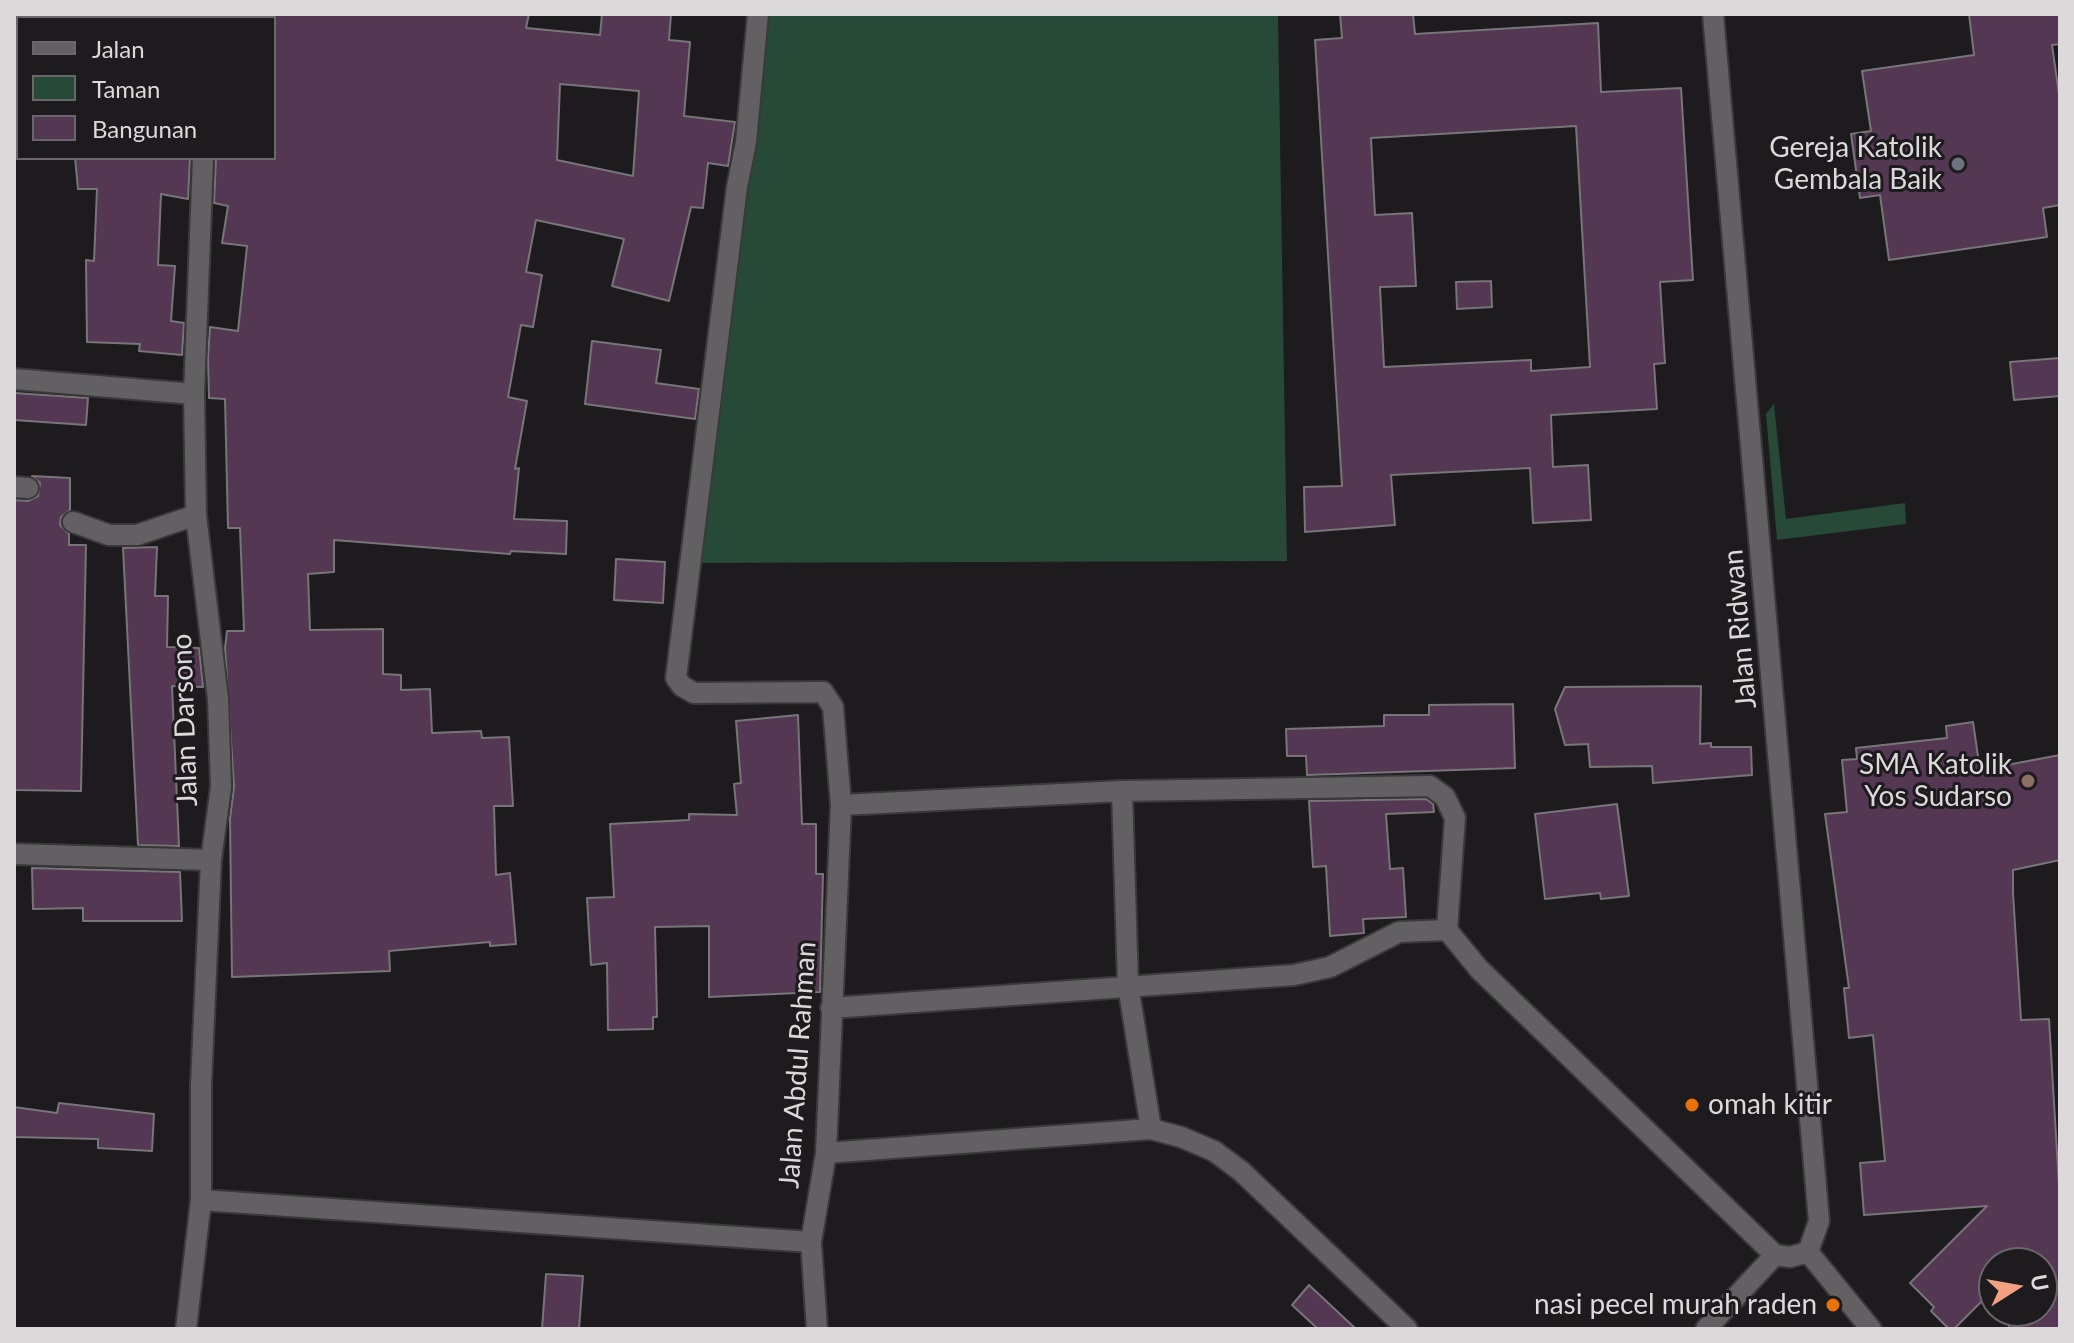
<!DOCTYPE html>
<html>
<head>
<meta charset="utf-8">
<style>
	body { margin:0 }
	#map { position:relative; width:2074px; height:1343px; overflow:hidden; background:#1d1b1d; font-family:Lato,sans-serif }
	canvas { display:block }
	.frame { position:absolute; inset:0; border:16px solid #dbd9da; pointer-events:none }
	.legend { position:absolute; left:16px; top:16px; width:260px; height:144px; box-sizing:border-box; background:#1d1b1d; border:2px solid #696769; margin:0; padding:10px 14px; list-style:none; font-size:24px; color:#dbd9da }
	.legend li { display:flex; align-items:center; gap:16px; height:40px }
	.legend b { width:40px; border:2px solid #696769 }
	.north { position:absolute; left:1978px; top:1247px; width:80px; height:80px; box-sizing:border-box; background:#1d1b1d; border:2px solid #696769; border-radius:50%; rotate:79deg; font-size:22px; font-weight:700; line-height:32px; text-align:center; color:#dbd9da }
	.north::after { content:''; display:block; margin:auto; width:28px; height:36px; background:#f2a07f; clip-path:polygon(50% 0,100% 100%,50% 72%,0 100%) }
</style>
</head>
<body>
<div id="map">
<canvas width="2074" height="1343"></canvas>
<div class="frame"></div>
<ul class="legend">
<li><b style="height:10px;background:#636063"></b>Jalan</li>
<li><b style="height:22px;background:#264938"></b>Taman</li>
<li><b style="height:22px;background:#543753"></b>Bangunan</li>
</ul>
<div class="north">U</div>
</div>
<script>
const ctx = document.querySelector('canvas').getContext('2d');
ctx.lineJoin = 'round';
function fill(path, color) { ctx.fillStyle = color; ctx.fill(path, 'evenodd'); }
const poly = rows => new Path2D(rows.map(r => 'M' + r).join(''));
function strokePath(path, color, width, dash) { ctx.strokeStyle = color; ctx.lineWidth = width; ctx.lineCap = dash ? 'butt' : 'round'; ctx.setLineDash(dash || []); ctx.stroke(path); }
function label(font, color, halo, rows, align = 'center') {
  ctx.font = font + ' Lato,sans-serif'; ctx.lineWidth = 6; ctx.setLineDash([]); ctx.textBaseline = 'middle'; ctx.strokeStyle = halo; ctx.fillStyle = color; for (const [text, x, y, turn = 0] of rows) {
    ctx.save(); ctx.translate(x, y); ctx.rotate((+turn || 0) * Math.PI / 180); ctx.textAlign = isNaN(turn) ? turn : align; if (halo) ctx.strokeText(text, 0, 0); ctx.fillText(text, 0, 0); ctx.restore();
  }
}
const green = poly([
	[765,14,1278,14,1287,561,699,563,744,192,761,110],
	[1774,404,1786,519,1905,503,1906,524,1777,540,1766,414]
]);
const building = poly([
	[274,14,529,14,526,28,600,35,602,14,671,14,669,40,690,42,684,116,735,122,728,166,708,163,703,208,691,207,669,301,612,286,624,239,536,220,526,272,542,275,533,327,521,325,508,397,527,401,515,469,519,468,514,519,567,521,566,554,511,551,510,554,334,540,334,572,308,574,310,630,383,629,383,674,401,675,401,690,430,689,432,733,481,731,482,738,509,737,513,806,494,806,496,875,510,873,516,944,490,946,490,942,389,951,390,971,232,977,230,819,234,787,225,648,227,631,244,631,240,528,228,528,225,399,209,398,208,357,210,327,238,331,247,246,222,243,228,206,214,203,216,158,274,158,274,14],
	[560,84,639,91,633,176,557,160,560,84],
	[1340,14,1413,14,1415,34,1598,23,1601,92,1681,88,1693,280,1660,282,1665,363,1654,364,1657,409,1551,415,1553,467,1588,465,1591,520,1533,523,1530,468,1391,475,1395,525,1305,532,1304,487,1342,486,1315,40,1342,38,1340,14],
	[1576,126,1590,367,1531,371,1531,360,1384,367,1380,287,1416,286,1412,213,1375,215,1371,138,1576,126],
	[1969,14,2060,14,2060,44,2052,45,2060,101,2060,205,2043,208,2047,237,1889,260,1880,195,1860,198,1851,134,1871,131,1862,71,1974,55,1969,14],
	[75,158,190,158,188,199,161,194,158,265,175,266,171,321,184,323,182,355,139,351,140,344,87,342,86,260,94,261,97,189,78,189,75,158],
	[1491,281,1492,307,1457,309,1456,282,1491,281],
	[592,341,661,350,656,383,699,389,695,419,585,404,592,341],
	[2060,358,2060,396,2014,400,2010,362,2060,358],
	[14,393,88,398,86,425,14,420,14,393],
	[32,476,70,478,70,510,61,517,60,525,69,534,69,545,86,545,81,791,14,790,14,500,28,501,38,496,40,483,32,476],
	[157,547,155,596,168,596,167,647,199,648,203,687,172,686,179,846,138,845,123,548,157,547],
	[616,559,665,562,663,603,614,600,616,559],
	[1701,686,1700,744,1711,743,1711,747,1751,747,1752,775,1653,783,1652,766,1590,767,1588,744,1565,745,1555,709,1565,687,1701,686],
	[1513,704,1515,768,1307,775,1306,756,1287,756,1286,729,1384,726,1384,715,1429,715,1429,705,1513,704],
	[798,715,802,824,816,824,816,874,823,874,820,992,709,997,709,926,655,927,657,1017,653,1017,653,1029,608,1030,607,963,591,965,587,898,614,897,610,824,689,820,689,814,737,815,734,784,741,783,736,721,798,715],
	[1973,722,1980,770,2060,755,2060,860,2013,870,2013,893,2021,1020,2049,1019,2060,1202,2060,1329,2009,1329,2008,1311,2042,1311,2042,1263,1994,1263,1994,1289,1954,1329,1949,1329,1931,1311,1934,1307,1910,1283,1987,1206,1864,1215,1860,1163,1885,1161,1873,1035,1849,1038,1844,988,1849,988,1825,814,1847,812,1842,760,1857,759,1856,748,1947,738,1946,726,1973,722],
	[1426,799,1433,804,1434,812,1386,814,1390,869,1403,868,1406,917,1363,919,1364,933,1330,936,1326,866,1313,867,1309,801,1426,799],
	[1617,804,1629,896,1601,899,1600,893,1545,899,1535,814,1617,804],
	[32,868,180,872,182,921,83,921,83,908,33,909,32,868],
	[59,1103,154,1114,152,1151,98,1148,98,1139,14,1137,14,1107,57,1113,59,1103],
	[546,1274,583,1276,579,1329,542,1329,546,1274],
	[1309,1285,1356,1329,1318,1329,1292,1305,1309,1285]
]);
const street = poly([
	[758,14,746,142,737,187,676,678,682,686,694,693,823,692,833,707,841,805,826,1153,811,1242,817,1329],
	[208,18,208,14],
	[14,379,194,394],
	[14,487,28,488],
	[73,522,109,535,137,535,196,515],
	[1122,791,1128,985,1151,1129],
	[841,805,1122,791,1430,786,1445,797,1455,818,1447,930,1479,969,1775,1255,1790,1257,1808,1252,1819,1221,1713,14],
	[14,854,211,860],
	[831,1008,1294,975,1330,967,1399,932,1447,930],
	[826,1153,1151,1129,1181,1137,1214,1151,1241,1171,1407,1329],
	[201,1200,811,1242],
	[1808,1252,1871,1329],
	[186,1329,201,1200,201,1085,211,860,221,787,218,699,196,515,194,394,203,158],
	[1706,1329,1775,1255]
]);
const markers = [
	[1958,164,8,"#6b7280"],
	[2028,781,8,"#8d6e63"],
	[1692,1105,8,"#e8710a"],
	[1833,1305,8,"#e8710a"]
];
const poiNames = [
	["Gereja Katolik",1942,148],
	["Gembala Baik",1942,180],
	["SMA Katolik",2012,765],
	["Yos Sudarso",2012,797],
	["omah kitir",1708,1105,"left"],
	["nasi pecel murah raden",1817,1305]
];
const streetNames = [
	["Jalan Ridwan",1740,629,-95],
	["Jalan Darsono",185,720,-92],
	["Jalan Abdul Rahman",798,1065,-86]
];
fill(green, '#264938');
fill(building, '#543753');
strokePath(building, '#777577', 2);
strokePath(street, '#3a393a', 24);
strokePath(street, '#636063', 20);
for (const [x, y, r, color] of markers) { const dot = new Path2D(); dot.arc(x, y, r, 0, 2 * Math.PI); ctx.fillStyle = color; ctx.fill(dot); strokePath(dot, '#1d1b1d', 3); }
label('28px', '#dbd9da', '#1d1b1d', poiNames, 'right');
label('28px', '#dbd9da', '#1d1b1d', streetNames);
</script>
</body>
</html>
